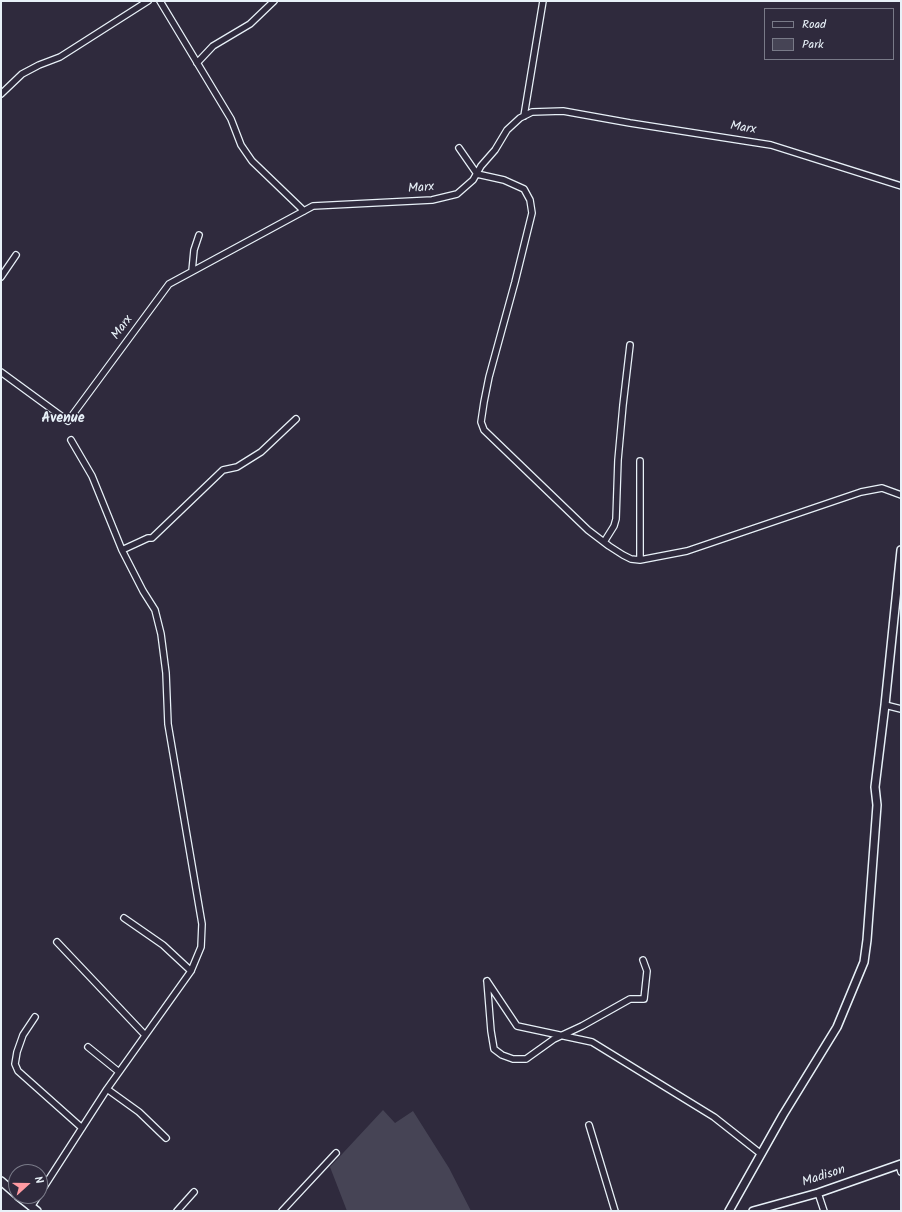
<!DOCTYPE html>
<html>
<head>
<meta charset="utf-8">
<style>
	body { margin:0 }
	#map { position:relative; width:902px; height:1212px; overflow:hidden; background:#2f2a3d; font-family:Kalam,sans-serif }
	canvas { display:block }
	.frame { position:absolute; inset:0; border:2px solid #e8f1f8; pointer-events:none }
	.legend { position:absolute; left:764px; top:8px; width:130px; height:52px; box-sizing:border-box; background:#2f2a3d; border:1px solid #797a88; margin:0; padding:5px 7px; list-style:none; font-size:12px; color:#e8f1f8 }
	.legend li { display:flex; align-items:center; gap:8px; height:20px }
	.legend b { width:20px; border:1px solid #797a88 }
	.north { position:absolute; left:8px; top:1164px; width:40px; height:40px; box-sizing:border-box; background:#2f2a3d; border:1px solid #797a88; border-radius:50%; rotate:69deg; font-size:11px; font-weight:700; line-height:16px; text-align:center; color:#e8f1f8 }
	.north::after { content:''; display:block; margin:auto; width:14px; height:18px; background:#ff9aa2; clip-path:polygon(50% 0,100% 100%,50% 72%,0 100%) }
</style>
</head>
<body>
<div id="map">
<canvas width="902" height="1212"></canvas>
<div class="frame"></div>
<ul class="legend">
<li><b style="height:5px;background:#2f2a3d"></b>Road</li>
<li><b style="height:11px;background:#464455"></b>Park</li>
</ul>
<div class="north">N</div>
</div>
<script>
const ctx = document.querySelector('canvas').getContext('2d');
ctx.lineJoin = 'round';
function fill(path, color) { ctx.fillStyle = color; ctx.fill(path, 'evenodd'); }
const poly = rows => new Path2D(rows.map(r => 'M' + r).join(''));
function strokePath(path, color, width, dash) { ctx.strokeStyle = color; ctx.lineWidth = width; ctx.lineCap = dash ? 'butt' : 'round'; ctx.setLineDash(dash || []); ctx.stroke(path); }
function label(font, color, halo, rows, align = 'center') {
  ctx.font = font + ' Kalam,sans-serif'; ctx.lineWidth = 3; ctx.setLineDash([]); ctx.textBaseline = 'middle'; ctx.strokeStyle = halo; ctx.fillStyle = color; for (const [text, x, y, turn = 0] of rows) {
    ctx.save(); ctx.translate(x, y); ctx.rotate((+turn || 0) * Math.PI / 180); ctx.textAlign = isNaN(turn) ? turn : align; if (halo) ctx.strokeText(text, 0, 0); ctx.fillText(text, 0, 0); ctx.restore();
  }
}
const green = poly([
	[383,1110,395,1123,413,1111,449,1168,471,1211,347,1211,330,1167]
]);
const minor = poly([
	[160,1,231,119,241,145,252,161,304,211],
	[197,63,213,46,250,24,274,1],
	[1,94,22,74,39,65,60,57,148,1],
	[524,116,543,1],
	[459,148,477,174,504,180,524,189,530,200,532,213,515,282,489,377,484,402,481,422,484,430,588,530,609,546,623,555,631,559,640,560,687,551,861,492,882,488,901,495],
	[192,271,194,250,199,235],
	[1,277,16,255],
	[1,372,68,421,169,284,313,206,432,200,457,194,473,180,481,166,495,150,507,130,520,118,532,112,563,111,630,123,771,145,901,186],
	[604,542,614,526,616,519,618,460,623,405,630,345],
	[122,550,148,538,152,538,223,470,237,467,261,452,296,419],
	[640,560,640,461],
	[885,705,901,709],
	[124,918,163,945,191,971],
	[57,942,145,1035],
	[487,981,517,1026,592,1042,714,1117,761,1154],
	[487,981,491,1031,494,1049,502,1055,513,1059,526,1059,554,1039,582,1026,630,999,644,999,647,971,643,960],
	[35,1017,23,1035,17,1052,15,1064,18,1071,82,1128],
	[88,1047,119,1072],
	[107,1089,139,1112,166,1138],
	[589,1125,615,1211],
	[899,1165,901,1172],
	[40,1193,107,1089,191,971,201,947,202,924,168,724,166,673,161,634,155,610,143,591,122,550,92,476,71,440],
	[818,1193,824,1211],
	[31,1207,38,1196],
	[177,1211,194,1192],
	[282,1211,336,1153]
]);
const tertiary = poly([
	[1,1181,16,1194],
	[18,1196,37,1211],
	[729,1211,783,1115,837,1027,864,962,867,940,877,805,875,787,885,705,901,550],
	[753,1211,818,1193,901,1164]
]);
const streetNames = [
	["Marx",743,129,9],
	["Marx",421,189,-5],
	["Marx",123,328,-54],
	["Madison",824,1177,-18]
];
const neighbourhoodNames = [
	["Avenue",63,420]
];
fill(green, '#464455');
strokePath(minor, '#e8f1f8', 8);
strokePath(tertiary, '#e8f1f8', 10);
strokePath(minor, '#2f2a3d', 5.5);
strokePath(tertiary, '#2f2a3d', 7);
label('13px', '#e8f1f8', '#2f2a3d', streetNames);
label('bold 14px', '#e8f1f8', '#2f2a3d', neighbourhoodNames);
</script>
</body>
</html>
